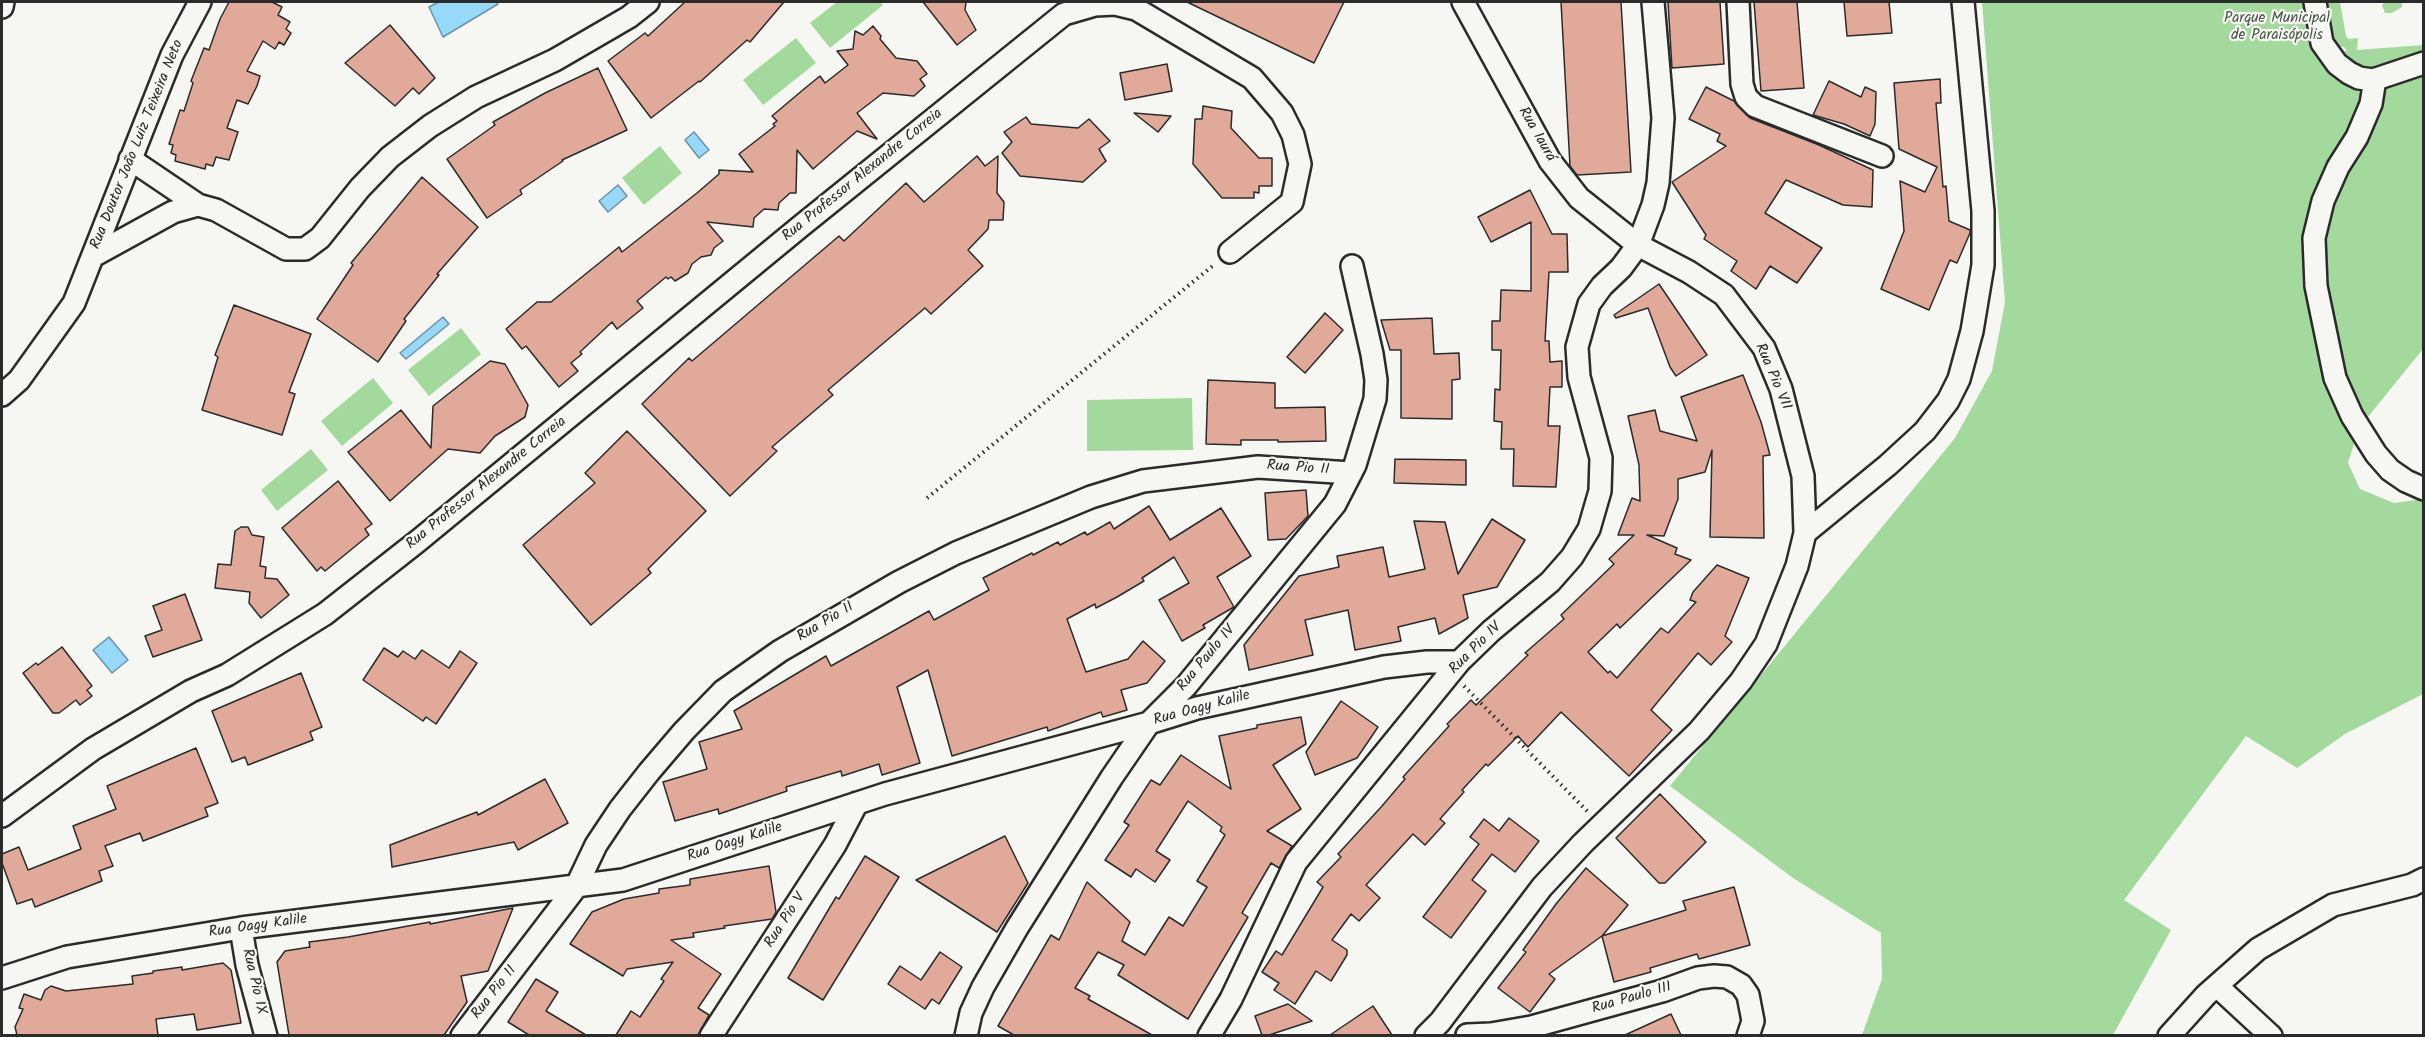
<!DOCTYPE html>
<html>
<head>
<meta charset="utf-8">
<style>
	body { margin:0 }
	#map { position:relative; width:2425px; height:1037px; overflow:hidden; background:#f6f6f2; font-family:Kalam,sans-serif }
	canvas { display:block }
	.frame { position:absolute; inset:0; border:3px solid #2b2b2b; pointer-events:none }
</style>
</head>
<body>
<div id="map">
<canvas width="2425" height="1037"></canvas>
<div class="frame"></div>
</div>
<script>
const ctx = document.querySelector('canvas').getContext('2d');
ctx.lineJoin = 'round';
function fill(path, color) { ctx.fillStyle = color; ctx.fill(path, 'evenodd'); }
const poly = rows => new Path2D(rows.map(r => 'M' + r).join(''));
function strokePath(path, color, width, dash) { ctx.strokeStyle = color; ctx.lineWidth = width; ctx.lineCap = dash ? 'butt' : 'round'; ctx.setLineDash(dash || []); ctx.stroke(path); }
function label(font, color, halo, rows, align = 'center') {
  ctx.font = font + ' Kalam,sans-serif'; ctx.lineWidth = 4.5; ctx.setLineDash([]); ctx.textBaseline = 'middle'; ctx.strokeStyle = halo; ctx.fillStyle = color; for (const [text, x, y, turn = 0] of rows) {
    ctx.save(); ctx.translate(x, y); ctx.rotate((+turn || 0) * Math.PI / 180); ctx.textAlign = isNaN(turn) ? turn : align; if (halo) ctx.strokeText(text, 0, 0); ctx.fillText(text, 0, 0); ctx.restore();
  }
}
const green = poly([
	[837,2,880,2,883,5,830,48,810,23],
	[1982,2,2307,2,2325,53,2347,51,2344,47,2337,47,2329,31,2324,2,2340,2,2346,36,2348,39,2358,38,2357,50,2423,45,2423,349,2359,428,2348,463,2360,489,2394,503,2423,499,2423,694,2345,734,2297,768,2246,736,2124,900,2171,930,2113,1035,1862,1035,1882,979,1881,933,1793,878,1670,786,1955,438,1992,371,2005,302],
	[2385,2,2402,2,2402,7,2392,13,2385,13,2382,5],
	[796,38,816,63,763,105,743,80],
	[660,146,682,173,644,205,622,178],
	[461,328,481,354,429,396,408,370],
	[373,378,393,403,342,446,321,421],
	[1192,398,1193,450,1087,451,1087,400],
	[311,449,328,470,277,511,261,490]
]);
const water = poly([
	[439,2,496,2,498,4,443,37,429,7,439,2],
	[694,132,709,150,699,158,685,140,694,132],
	[618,185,627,196,608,212,599,201,618,185],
	[443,317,449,324,406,359,400,353,443,317],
	[109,637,128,660,112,673,93,650,109,637]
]);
const building = poly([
	[229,2,272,2,282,7,278,15,290,22,286,29,291,33,284,45,279,42,275,49,263,41,247,71,260,76,257,86,248,104,237,100,227,128,238,132,229,160,216,157,213,166,206,164,205,169,175,161,176,155,171,153,173,145,169,144,180,110,184,111,193,83,191,81,204,48,209,50,220,19,229,2],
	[685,2,784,2,750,42,747,40,700,82,699,81,651,118,608,61,645,33,648,36,685,2],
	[923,2,966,2,965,10,976,30,957,45,923,2],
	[1187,2,1344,2,1314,63,1187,2],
	[1561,2,1621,2,1631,172,1577,175,1570,166,1561,2],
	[1668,2,1720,2,1724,64,1672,68,1668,2],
	[1754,2,1797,2,1804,88,1761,91,1754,2],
	[1844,2,1889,2,1892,33,1847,36,1844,2],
	[390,25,435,78,419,94,413,88,395,106,345,63,390,25],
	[873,26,881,36,880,39,896,58,917,61,927,74,920,79,925,86,914,96,883,93,857,113,877,139,857,131,813,169,797,150,796,193,790,193,779,203,778,210,764,209,754,218,753,227,707,222,723,241,714,248,711,255,701,257,692,264,688,273,675,281,671,277,668,279,666,277,637,301,643,308,617,329,612,322,580,352,582,354,571,363,578,371,559,387,526,346,522,349,506,329,537,302,551,302,619,247,622,252,697,193,719,174,719,170,753,172,739,154,775,126,773,124,777,121,772,116,804,89,820,76,825,83,848,65,837,51,853,49,855,31,863,35,873,26],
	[1167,64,1172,91,1125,100,1120,73,1167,64],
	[598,68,627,130,562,160,563,161,520,190,522,194,487,218,447,159,495,125,493,122,545,93,598,68],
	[1940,79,1941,103,1936,103,1943,187,1946,186,1949,221,1970,230,1970,233,1957,263,1950,260,1929,310,1881,289,1904,231,1900,181,1925,192,1937,167,1899,149,1894,83,1940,79],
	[1829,81,1861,97,1865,87,1876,92,1875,124,1870,136,1844,124,1813,115,1829,81],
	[1706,87,1734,101,1750,118,1819,145,1873,170,1872,207,1843,205,1786,180,1765,213,1822,248,1797,283,1770,266,1756,289,1731,271,1737,261,1704,239,1706,235,1672,182,1726,146,1717,141,1720,134,1689,119,1706,87],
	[1203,106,1232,111,1231,128,1259,158,1272,158,1272,186,1259,186,1259,193,1254,192,1254,198,1222,198,1193,164,1195,119,1202,119,1203,106],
	[1134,113,1171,116,1158,132,1134,113],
	[1026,117,1031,124,1078,128,1089,119,1110,141,1099,149,1106,161,1083,182,1020,176,1002,153,1012,142,1004,132,1026,117],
	[977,156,985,166,998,156,997,193,1004,202,1003,220,989,220,988,229,968,250,983,266,931,314,925,308,828,390,833,395,772,447,777,451,730,496,642,404,689,358,692,361,839,236,844,241,906,183,924,202,977,156],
	[422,177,478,227,437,274,439,275,404,319,406,321,378,362,317,319,353,265,351,263,422,177],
	[1530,190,1552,234,1567,234,1568,272,1549,272,1545,341,1549,341,1550,362,1562,361,1562,387,1550,387,1548,426,1560,426,1556,487,1513,486,1514,449,1501,449,1502,422,1494,421,1495,389,1500,390,1501,350,1492,350,1492,321,1500,321,1501,290,1531,291,1531,222,1491,242,1478,217,1530,190],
	[1659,284,1707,355,1676,376,1670,367,1648,308,1616,318,1614,315,1659,284],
	[234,305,311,334,289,392,295,394,282,435,202,410,218,357,215,355,234,305],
	[1325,313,1343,330,1305,373,1287,357,1325,313],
	[1432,318,1434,354,1459,353,1460,379,1452,380,1452,419,1401,418,1401,350,1390,350,1381,320,1432,318],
	[490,361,505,364,528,405,525,417,495,436,480,453,448,449,390,501,348,452,401,410,431,448,433,406,490,361],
	[1743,375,1761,422,1770,455,1763,456,1764,538,1710,537,1712,450,1705,472,1678,479,1678,499,1664,536,1647,535,1677,548,1675,554,1691,560,1620,628,1617,624,1588,652,1608,673,1610,671,1617,678,1661,628,1668,633,1696,602,1690,600,1693,592,1717,565,1749,578,1725,636,1732,642,1711,665,1698,653,1651,710,1672,730,1629,776,1561,712,1528,747,1518,736,1488,766,1486,764,1462,790,1464,792,1440,819,1445,823,1425,845,1413,834,1366,885,1380,898,1359,921,1351,914,1332,940,1347,950,1347,955,1331,981,1316,971,1295,1004,1274,990,1279,983,1262,972,1276,951,1282,955,1323,887,1317,882,1341,857,1338,854,1382,806,1405,779,1403,777,1449,726,1447,724,1471,700,1476,705,1528,655,1525,653,1564,619,1561,615,1614,564,1609,559,1634,535,1618,535,1632,498,1640,501,1639,465,1628,416,1655,410,1660,431,1697,441,1681,397,1743,375],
	[1208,380,1275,383,1275,408,1325,407,1326,441,1278,442,1278,440,1241,440,1241,445,1206,444,1208,380],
	[627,431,706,511,648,569,651,573,591,625,523,545,595,483,585,473,627,431],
	[1395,459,1466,460,1466,485,1394,483,1395,459],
	[338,481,372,524,365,529,369,535,325,571,321,567,317,571,282,528,338,481],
	[1306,490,1308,516,1286,539,1268,540,1265,493,1306,490],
	[1149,506,1170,540,1221,508,1251,556,1217,577,1234,607,1203,625,1205,628,1182,641,1159,600,1189,583,1174,557,1142,578,1144,581,1117,597,1096,608,1095,604,1067,619,1086,672,1128,659,1143,641,1165,661,1147,683,1121,690,1127,710,1103,717,1101,712,1048,731,1047,727,952,756,928,670,897,687,920,763,882,775,879,764,842,776,841,771,786,787,787,791,719,814,718,809,675,821,663,782,707,769,699,742,742,729,734,711,826,656,831,666,929,611,934,620,989,590,983,578,1032,553,1033,555,1058,542,1060,545,1085,532,1087,535,1110,522,1114,529,1149,506],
	[1492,519,1525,540,1497,587,1463,595,1468,618,1439,634,1435,618,1398,627,1401,641,1355,650,1348,610,1305,620,1313,655,1249,670,1244,645,1299,576,1339,567,1337,556,1383,547,1389,577,1425,569,1414,521,1445,522,1458,574,1492,519],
	[241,527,248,527,252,535,264,537,260,566,266,567,265,578,277,579,289,595,261,618,249,603,250,592,215,588,218,564,231,565,235,531,241,527],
	[185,594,202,640,153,657,145,636,162,630,153,606,185,594],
	[62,647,92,686,87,690,92,696,80,705,76,700,59,713,53,713,23,673,36,663,38,665,62,647],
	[384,648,398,657,403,651,415,659,422,650,449,668,460,651,477,663,436,724,426,717,423,721,363,680,384,648],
	[301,673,322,727,310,732,313,740,248,765,245,757,232,762,212,711,301,673],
	[1341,701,1378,727,1357,758,1315,775,1306,752,1341,701],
	[1301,717,1306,744,1273,765,1301,809,1267,831,1292,846,1279,868,1271,863,1242,913,1248,917,1188,1019,1118,975,1124,965,1098,952,1075,988,1090,996,1088,999,1152,1035,1014,1035,998,1026,1051,935,1059,940,1087,882,1130,922,1122,941,1145,955,1169,917,1183,926,1207,887,1197,881,1225,835,1220,831,1222,827,1188,801,1156,851,1170,860,1155,882,1136,869,1131,877,1105,860,1129,825,1124,822,1151,780,1160,785,1181,755,1231,789,1219,736,1257,728,1257,725,1301,717],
	[196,748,218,803,205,808,208,816,143,841,140,833,105,846,113,866,99,871,102,881,35,907,32,899,17,904,2,863,2,854,19,847,28,870,81,849,73,826,116,809,107,786,196,748],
	[545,779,568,823,518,850,514,842,392,867,390,845,477,812,478,815,545,779],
	[1660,794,1706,842,1665,883,1659,883,1616,838,1660,794],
	[1509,818,1539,841,1515,872,1492,854,1472,880,1486,891,1451,938,1423,917,1479,844,1470,837,1484,819,1499,831,1509,818],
	[1005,836,1028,883,997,932,916,880,1005,836],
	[865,856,899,877,823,1000,788,978,836,897,839,899,865,856],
	[769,866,776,912,772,919,724,926,725,928,693,933,694,937,671,940,721,974,698,1008,709,1015,698,1035,616,1035,631,1011,640,1017,664,981,661,979,673,962,627,969,623,976,570,944,592,912,624,899,659,893,659,889,690,885,690,879,769,866],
	[1586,868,1628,905,1602,936,1686,910,1683,901,1734,887,1750,945,1699,959,1697,954,1650,968,1651,972,1614,982,1602,936,1549,974,1555,979,1530,1012,1498,988,1526,952,1523,950,1556,904,1586,868],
	[513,908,488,971,461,976,467,1002,444,1035,289,1035,277,962,285,951,310,947,309,942,348,937,430,922,430,924,513,908],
	[940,952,962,967,939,1004,932,999,925,1009,888,984,900,966,921,980,940,952],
	[223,963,231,970,241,1023,197,1030,194,1014,156,1019,158,1035,17,1035,15,1027,23,1009,19,1008,24,994,41,1000,45,990,51,986,66,991,133,984,132,976,153,973,153,971,182,967,182,970,223,963],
	[536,979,558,992,546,1011,586,1035,529,1035,508,1022,536,979],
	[1288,1004,1312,1021,1269,1035,1262,1035,1255,1016,1288,1004],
	[1373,1006,1392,1035,1330,1035,1373,1006],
	[1671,1014,1681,1035,1625,1035,1671,1014]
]);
const path = poly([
	[927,498,1215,264],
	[1464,686,1589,813]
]);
const minor = poly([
	[1463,2,1550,161,1579,198,1638,245,1689,272,1724,295,1764,348,1781,389,1803,476,1805,533],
	[1738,2,1742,84,1746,97,1755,106,1882,156],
	[2315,2,2322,43,2337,64,2349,73,2359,78,2373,80,2424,63],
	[2,7,3,2],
	[2375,79,2371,104,2357,137,2338,167,2323,201,2314,238,2316,286,2335,378,2352,416,2376,454,2390,470,2406,481,2424,489],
	[130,159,198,205],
	[93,256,173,212,198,205,216,210,286,249,305,249,320,238,360,188,390,157,430,126,476,97,555,60,629,17,648,2],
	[2,395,19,380,74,303,172,55,200,2],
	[2,816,93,749,191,691,227,675,325,614,418,541,801,226,1064,14,1095,5,1115,4,1136,9,1252,78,1282,113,1293,135,1300,164,1292,202,1230,252],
	[241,928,247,965,266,1036],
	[2,978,67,957,241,928,623,880,885,794,1149,723,1197,708,1384,667,1427,662,1459,662],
	[2217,986,2271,1036],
	[1467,1035,1491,1034,1531,1027,1662,991,1698,978,1714,976,1727,977,1741,985,1748,995,1753,1021,1748,1036],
	[462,1036,576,887,596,845,620,809,649,772,684,731,723,691,780,651,899,582,956,553,1091,497,1143,481,1258,467,1351,473],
	[711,1036,835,845,857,803],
	[966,1036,971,1013,983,987,1017,928,1112,777,1149,723,1186,686,1335,504,1355,465,1375,399,1376,380,1372,354,1352,266],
	[1209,1036,1231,999,1296,862,1459,662,1491,631,1550,582,1572,557,1589,529,1600,491,1601,458,1579,377,1577,347,1589,304,1602,286,1621,268,1638,245,1653,205,1658,183,1663,118,1653,2],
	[1426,1036,1440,1022,1542,887,1583,843,1699,731,1741,681,1766,644,1797,566,1805,533,1888,465,1925,431,1948,401,1959,379,1972,331,1983,265,1983,211,1963,2],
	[2169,1036,2206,995,2258,949,2333,905,2412,885,2424,879]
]);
const parkNames = [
	["Parque Municipal",2277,19],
	["de Paraisópolis",2277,36]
];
const streetNames = [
	["Rua Iaurá",1536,135,60],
	["Rua Doutor João Luiz Teixeira Neto",138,145,-68],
	["Rua Professor Alexandre Correia",863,176,-39],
	["Rua Pio VII",1772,377,67],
	["Rua Pio II",1298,469,4],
	["Rua Professor Alexandre Correia",487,484,-39],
	["Rua Pio II",826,623,-31],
	["Rua Pio IV",1476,649,-45],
	["Rua Paulo IV",1207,659,-50],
	["Rua Oagy Kalile",1202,709,-15],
	["Rua Oagy Kalile",735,843,-18],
	["Rua Pio V",786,921,-57],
	["Rua Oagy Kalile",258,927,-8],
	["Rua Pio IX",253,982,77],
	["Rua Pio II",495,993,-52],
	["Rua Paulo III",1632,999,-16]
];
fill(green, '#a4d99d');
fill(water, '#96d9f8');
strokePath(water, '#6b93a6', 1.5);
fill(building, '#e1a999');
strokePath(building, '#2b2b2b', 1.5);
strokePath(minor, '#2b2b2b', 26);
strokePath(path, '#2b2b2b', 4, [1.5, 4.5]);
strokePath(minor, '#f6f6f2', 21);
label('15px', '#495648', '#f6f6f2', parkNames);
label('15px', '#2b2b2b', '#f6f6f2', streetNames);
</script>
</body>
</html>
